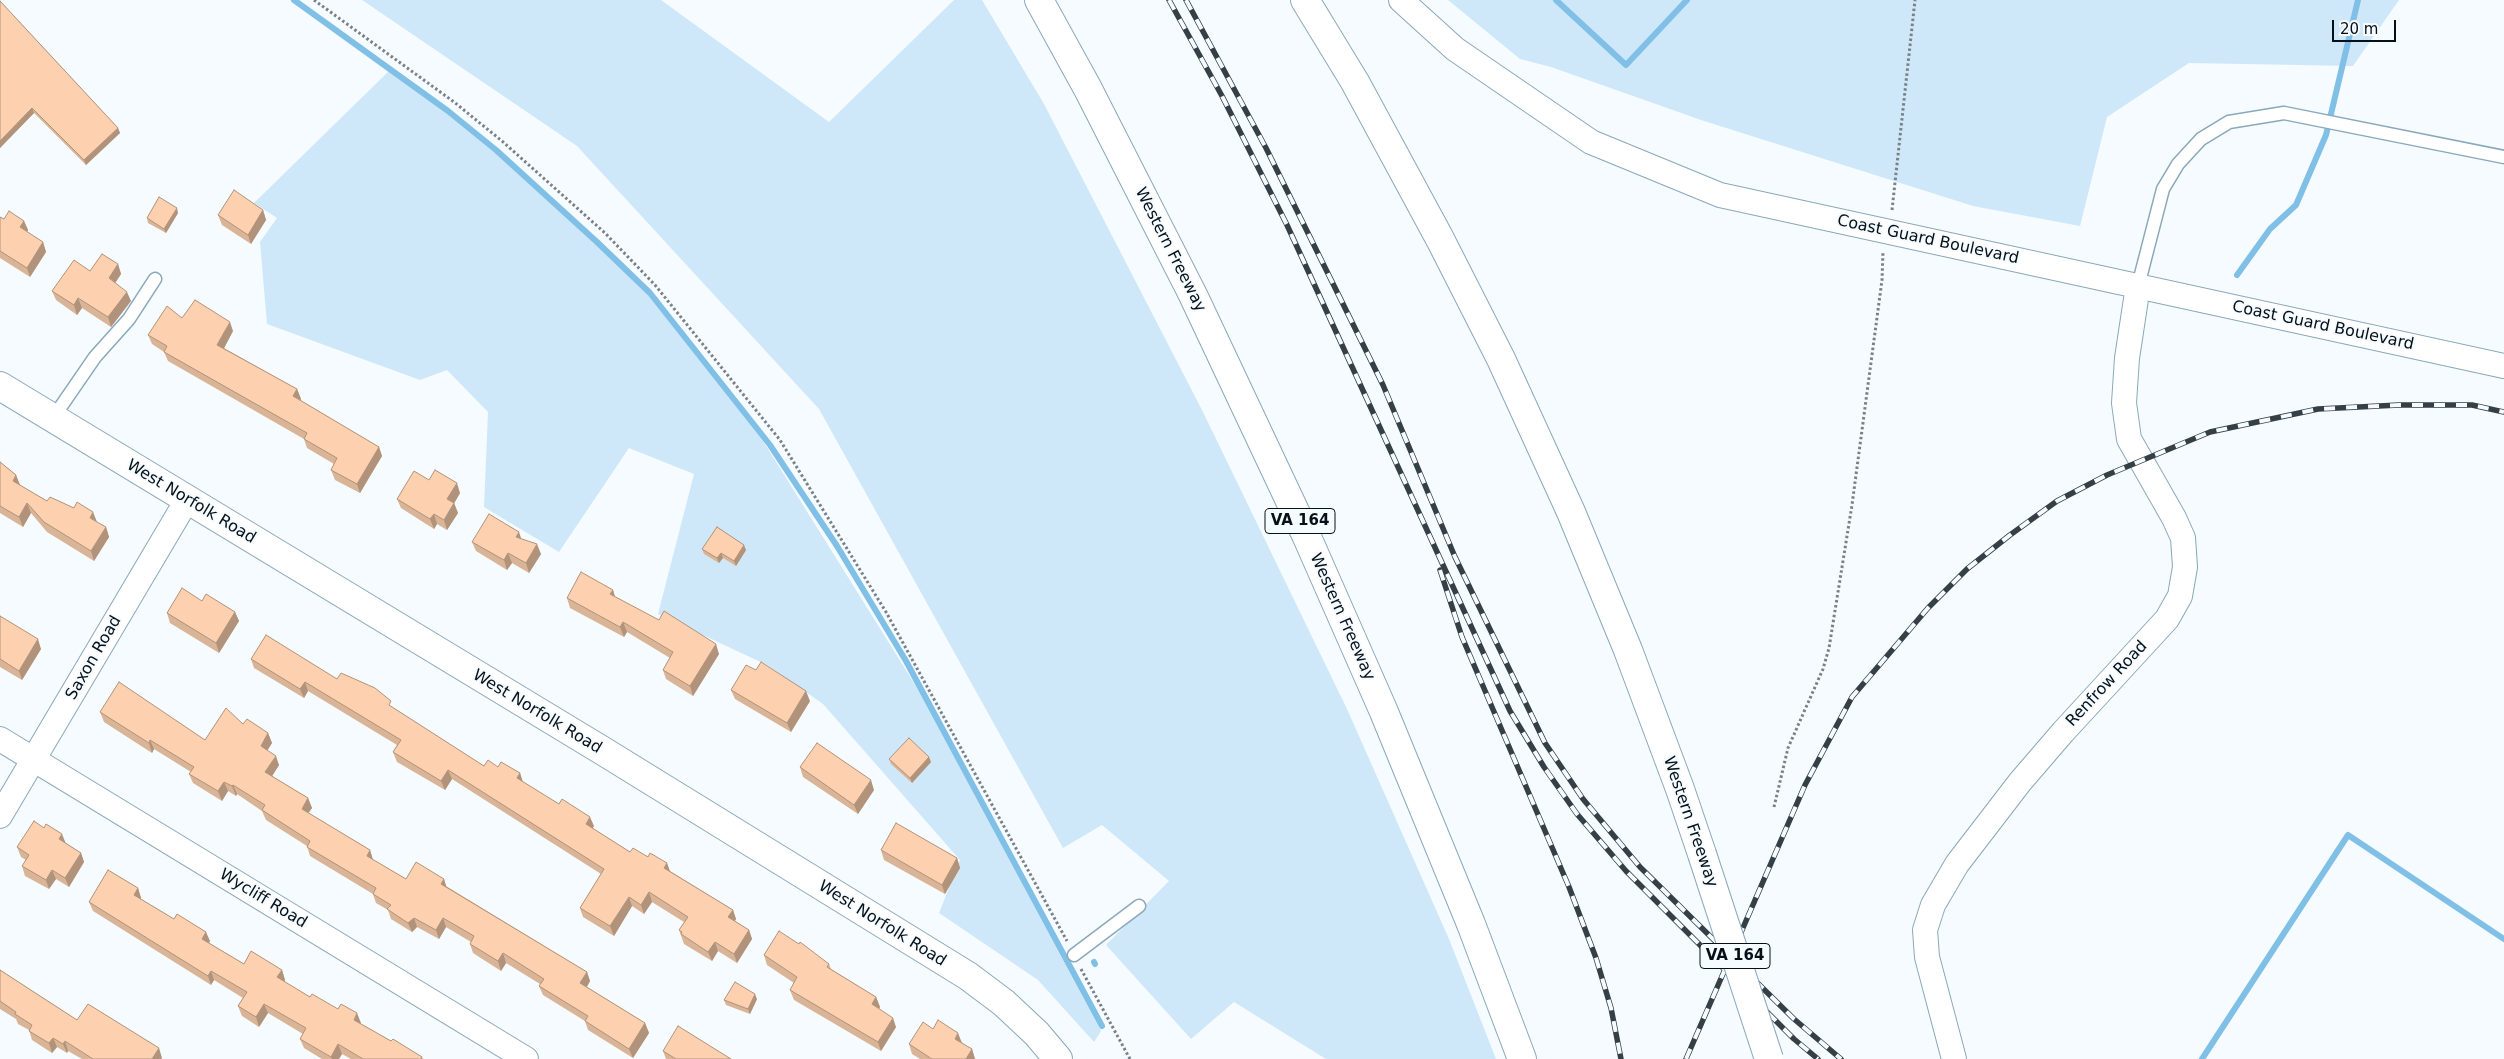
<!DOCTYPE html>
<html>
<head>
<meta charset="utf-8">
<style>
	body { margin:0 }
	#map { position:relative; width:2504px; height:1059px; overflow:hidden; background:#f5fbff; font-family:"DejaVu Sans",sans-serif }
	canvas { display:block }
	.scale { position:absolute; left:2332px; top:20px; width:64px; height:22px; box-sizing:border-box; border:2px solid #051017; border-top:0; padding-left:6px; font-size:15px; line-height:18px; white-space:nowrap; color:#051017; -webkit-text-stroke:4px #f5fbff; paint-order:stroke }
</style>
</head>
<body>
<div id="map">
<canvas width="2504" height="1059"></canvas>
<div class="scale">20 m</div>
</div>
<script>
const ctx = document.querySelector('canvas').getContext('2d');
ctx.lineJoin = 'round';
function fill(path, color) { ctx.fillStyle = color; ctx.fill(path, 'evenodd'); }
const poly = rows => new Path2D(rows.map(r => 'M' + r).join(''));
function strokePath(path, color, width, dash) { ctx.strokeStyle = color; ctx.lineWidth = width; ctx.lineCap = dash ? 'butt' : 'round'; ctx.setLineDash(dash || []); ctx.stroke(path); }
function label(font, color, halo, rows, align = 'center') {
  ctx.font = font + ' "DejaVu Sans",sans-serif'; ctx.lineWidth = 4; ctx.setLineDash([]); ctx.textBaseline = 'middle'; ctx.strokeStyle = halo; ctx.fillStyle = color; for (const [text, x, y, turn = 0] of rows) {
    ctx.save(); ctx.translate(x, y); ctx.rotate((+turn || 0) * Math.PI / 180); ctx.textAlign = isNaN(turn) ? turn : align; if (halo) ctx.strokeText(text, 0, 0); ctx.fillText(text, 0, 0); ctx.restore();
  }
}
const green = poly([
	[362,0,661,0,829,122,954,0,982,0,1044,104,1203,412,1347,709,1449,939,1496,1059,1326,1059,1234,1002,1191,1039,1106,945,1169,881,1102,825,1063,848,819,409,577,146],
	[1448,0,2399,0,2353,66,2189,63,2107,117,2080,226,1973,206,1701,120,1551,67,1520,59],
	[390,70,496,151,644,287,763,441,919,691,1101,1031,1094,1042,1038,980,939,913,960,860,823,704,767,665,658,614,694,474,629,448,559,552,484,507,488,412,447,370,420,380,267,324,260,242,277,218,254,203]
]);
const stream = poly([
	[294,0,448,111,496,150,597,242,650,293,770,445,837,546,906,661,1102,1026],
	[1556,0,1626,65,1687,0],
	[2237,275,2270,229,2296,205,2326,135,2358,0],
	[1094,962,1095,964],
	[2202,1059,2348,835,2504,939]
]);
const path = poly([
	[314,0,454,102,502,141,605,233,655,285,780,440,886,612,1067,941],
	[1892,210,1915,0],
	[1774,807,1788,748,1823,669,1829,648,1852,505,1882,280,1883,251],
	[1081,969,1130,1059]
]);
const lane = poly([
	[2138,286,2163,189,2178,164,2201,139,2229,122,2284,113,2504,157],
	[53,418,95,357,129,319,155,279],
	[1074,955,1139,906]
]);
const street = poly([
	[1401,0,1455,49,1591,142,1720,195,2504,366],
	[0,739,526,1059],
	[0,816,187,500],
	[1954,1059,1927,957,1925,930,1933,905,1957,864,2020,782,2063,732,2167,619,2180,596,2185,567,2183,538,2174,518,2129,439,2124,403,2127,358,2138,286]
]);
const secondary = poly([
	[0,386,603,751,968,976,1004,1003,1037,1034,1058,1059]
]);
const highway = poly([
	[1039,0,1088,89,1193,295,1307,537,1384,712,1471,924,1522,1059],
	[1305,0,1355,82,1440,239,1501,359,1571,512,1628,650,1680,789,1702,854]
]);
const rail = poly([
	[1169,0,1222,96,1287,225,1510,711,1544,767,1577,814,1626,871,1794,1039,1818,1059],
	[1186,0,1266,148,1383,385,1455,557,1545,743,1583,799,1640,867,1794,1019,1841,1059],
	[1440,570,1462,637,1569,887,1596,958,1611,1008,1621,1059],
	[1686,1059,1805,785,1852,697,1928,608,1967,569,2010,535,2057,501,2107,475,2210,432,2318,409,2399,405,2472,405,2504,412]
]);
const highwayBridge = poly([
	[1702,854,1769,1059]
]);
const wall = poly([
	[0,1,118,128,120,133,86,165,34,113,0,148],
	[263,210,266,220,251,244,222,225,218,215],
	[178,213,166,233,148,223,147,218],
	[0,217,4,219,24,221,28,230,27,232,43,242,46,252,30,277,0,258],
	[118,264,121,274,115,283,131,301,111,327,82,308,77,315,56,300,52,291,90,271],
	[182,318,233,331,224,348,297,389,301,399,300,400,379,447,382,456,360,493,335,480,331,470,334,464,307,448,304,439,168,361,164,352,152,344,148,335],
	[0,462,16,475,20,485,47,501,97,522,106,527,109,537,94,561,47,532,31,513,23,527,0,513],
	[429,480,460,493,454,503,458,513,447,530,437,524,434,529,401,508,397,499],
	[472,542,541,554,529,573,512,563,507,570,476,551],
	[702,549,746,550,736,566,723,558,719,563,704,554],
	[613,590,615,597,719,654,693,696,666,679,663,670,670,658,627,632,624,637,570,608,567,598],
	[202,601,235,612,239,621,219,653,170,623,167,613],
	[0,616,41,649,22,680,0,667],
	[251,659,337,679,393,708,484,766,498,767,520,773,523,782,594,826,592,828,630,852,667,863,670,871,733,910,736,919,735,921,749,930,752,939,737,963,718,951,712,961,684,944,679,930,684,922,652,902,644,914,632,906,614,936,583,917,580,908,601,874,452,779,445,790,397,762,393,752,397,745,308,691,304,698,254,668],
	[731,690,810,701,791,732,735,699],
	[100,712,205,740,243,724,268,733,272,743,267,750,279,765,272,776,308,798,312,808,308,813,370,850,373,860,406,879,444,879,446,886,587,972,590,981,587,987,645,1023,649,1033,633,1058,588,1030,585,1021,543,995,539,986,540,984,506,963,501,971,473,953,470,944,471,942,446,927,439,939,417,927,412,932,391,919,388,910,376,903,373,894,310,856,307,846,266,820,262,811,237,794,236,796,228,791,222,801,193,783,189,774,191,772,154,749,152,753,104,722],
	[889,759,931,762,912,783,891,764],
	[800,767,874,790,858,814,803,777],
	[66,843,81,853,84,862,69,887,56,879,49,889,25,876,22,866,26,860,21,857,17,847],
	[881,850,957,858,960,868,945,894,884,860],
	[138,888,141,898,141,899,210,941,209,943,244,964,282,970,285,980,284,982,310,997,361,1023,361,1024,391,1041,422,1057,423,1059,351,1059,342,1054,339,1059,322,1059,304,1048,300,1039,303,1034,268,1013,259,1027,242,1016,238,1006,243,998,214,980,211,985,93,911,89,902],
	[764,955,829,964,831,969,876,997,880,1007,879,1009,896,1027,881,1051,794,1000,790,990,794,983,767,965],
	[0,970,77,1020,162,1058,161,1059,82,1059,68,1051,67,1053,57,1047,52,1053,32,1040,29,1030,18,1024,16,1019,0,1009],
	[757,999,750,1014,726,1005,724,1000],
	[933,1029,962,1043,972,1049,975,1059,920,1059,912,1054,909,1044],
	[663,1051,731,1059,666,1059]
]);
const shadedWall = poly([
	[32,108,34,113,0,148,0,141],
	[118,128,120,133,86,165,84,160],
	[177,208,178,213,166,233,164,229],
	[263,210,266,220,251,244,248,235],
	[24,221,28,230,24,237,20,227],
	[43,242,46,252,30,277,27,268],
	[118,264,121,274,112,288,109,278],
	[127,292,131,301,111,327,108,317],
	[78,298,82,308,77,315,74,305],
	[230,322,233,331,221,354,217,345],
	[297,389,301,399,297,406,293,396],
	[379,447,382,456,360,493,357,484],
	[16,475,20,485,13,481],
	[457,483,460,493,451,509,447,499],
	[27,503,31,513,23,527,19,517],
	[454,503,458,513,447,530,444,520],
	[93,512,97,522,90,518],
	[434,514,437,524,434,529,430,519],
	[106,527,109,537,94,561,91,551],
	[519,532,522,541,516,537],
	[537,544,541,554,529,573,526,563],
	[744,545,746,550,736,566,734,561],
	[508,553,512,563,507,570,504,560],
	[721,553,723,558,719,563,717,558],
	[613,590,616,600,610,594],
	[235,612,239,621,219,653,216,643],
	[623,622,627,632,624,637,620,627],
	[38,639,41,649,22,680,19,671],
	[716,644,719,654,693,696,690,686],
	[305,682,308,691,304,698,300,689],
	[806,691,810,701,791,732,787,723],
	[268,733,272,743,264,756,261,746],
	[150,740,154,749,152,753,149,743],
	[276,756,279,765,269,781,265,772],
	[929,757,931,762,912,783,910,778],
	[448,770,452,779,445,790,441,781],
	[520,773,523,783,517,778],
	[871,780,874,790,858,814,854,805],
	[224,782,228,791,222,801,218,791],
	[233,785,237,794,236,796,232,786],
	[308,798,312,808,305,818,302,809],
	[590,817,594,826,589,834,586,824],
	[62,834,66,844,59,839],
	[370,850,373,860,367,856],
	[81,853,84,862,69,887,65,878],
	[957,858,960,868,945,894,942,885],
	[667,863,670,872,664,868],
	[52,870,56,879,49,889,46,880],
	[444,879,447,889,441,884],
	[138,888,141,898,137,905,134,895],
	[649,892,652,902,644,914,641,905],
	[629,897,632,906,614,936,610,926],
	[733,910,736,919,731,926,728,917],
	[414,918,417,927,412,932,408,923],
	[443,918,446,927,439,939,436,930],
	[749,930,752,939,737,963,734,954],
	[206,932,210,941,206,949,202,939],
	[715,942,718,951,712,961,708,952],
	[503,953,506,963,501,971,498,961],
	[282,970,285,980,281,987,277,977],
	[211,971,214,980,211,985,208,976],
	[587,972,590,981,583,993,580,983],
	[755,994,757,999,750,1014,748,1009],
	[876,997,880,1007,875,1014,872,1004],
	[264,1004,268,1013,259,1027,256,1017],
	[357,1013,361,1023,357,1029,354,1020],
	[893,1018,896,1027,881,1051,878,1042],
	[645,1023,649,1033,633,1058,629,1049],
	[958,1033,962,1043,958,1048,955,1039],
	[53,1038,57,1047,52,1053,49,1043],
	[65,1041,68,1051,67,1053,63,1044],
	[338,1044,342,1054,339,1059,332,1059,331,1057],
	[159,1048,162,1058,161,1059,152,1059],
	[972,1049,975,1059,966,1059]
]);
const building = poly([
	[0,1,118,128,84,160,32,108,0,141,0,1],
	[234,190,263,210,248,235,218,215,234,190],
	[159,197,177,208,164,229,147,218,159,197],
	[9,211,24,221,20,227,43,242,27,268,0,251,0,217,4,219,9,211],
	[102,254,118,264,109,278,127,292,108,317,78,298,74,305,52,291,74,260,90,271,102,254],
	[195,300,230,322,217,345,297,389,293,396,379,447,357,484,331,470,337,458,304,439,307,433,164,352,167,346,148,335,167,306,182,318,195,300],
	[0,462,16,475,13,481,47,501,50,497,74,508,77,502,93,512,90,518,106,527,91,551,44,522,27,503,19,517,0,506,0,462],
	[435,470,457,483,447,499,454,503,444,520,434,514,430,519,397,499,414,471,429,480,435,470],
	[489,514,519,532,516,537,537,544,526,563,508,553,504,560,472,542,489,514],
	[717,527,744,545,734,561,721,553,717,558,702,549,717,527],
	[581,572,613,590,610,594,659,620,664,611,716,644,690,686,663,670,673,652,623,622,620,627,567,598,581,572],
	[182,588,202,601,206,594,235,612,216,643,167,613,182,588],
	[0,616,38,639,19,671,0,659,0,616],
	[266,635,337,679,341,673,375,688,391,701,389,705,484,766,488,760,498,767,501,762,520,773,517,778,559,804,562,799,590,817,586,824,630,852,633,848,648,857,650,853,667,863,664,868,733,910,728,917,749,930,734,954,715,942,708,952,681,934,682,932,679,930,688,917,649,892,641,905,629,897,610,926,580,908,604,869,448,770,441,781,393,752,401,740,305,682,300,689,251,659,266,635],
	[761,662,806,691,787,723,731,690,746,665,756,670,761,662],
	[119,682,205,740,226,708,243,724,247,719,268,733,261,746,276,756,265,772,308,798,302,809,370,850,367,856,406,879,416,862,444,879,441,884,587,972,580,983,645,1023,629,1049,585,1021,588,1016,539,986,544,979,503,953,498,961,470,944,474,936,443,918,436,930,414,918,408,923,387,909,391,905,373,894,376,888,307,847,310,841,262,810,265,805,233,785,232,786,224,782,218,791,189,774,194,767,150,740,149,743,100,712,119,682],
	[909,738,929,757,910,778,889,759,909,738],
	[817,743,871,780,854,805,800,767,817,743],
	[34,821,44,828,46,824,62,834,59,839,81,853,65,878,52,870,46,880,22,866,29,855,17,847,34,821],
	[896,823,957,858,942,885,881,850,896,823],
	[108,870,138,888,134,895,174,919,177,914,206,932,202,939,244,964,251,951,282,970,277,977,310,997,312,994,338,1009,341,1004,357,1013,354,1020,391,1041,393,1039,422,1057,421,1059,363,1059,338,1044,331,1057,300,1039,306,1028,264,1004,256,1017,238,1006,247,992,211,971,208,976,89,902,108,870],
	[779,931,799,944,800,942,829,964,827,967,876,997,872,1004,893,1018,878,1042,790,990,797,977,764,955,779,931],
	[0,970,77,1020,88,1004,159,1048,152,1059,93,1059,65,1041,63,1044,53,1038,49,1043,29,1031,32,1025,15,1014,16,1012,0,1001,0,970],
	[735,982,755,994,748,1009,724,1000,735,982],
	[938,1020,958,1033,955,1039,972,1049,966,1059,932,1059,909,1044,923,1022,933,1029,938,1020],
	[678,1026,731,1059,676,1059,663,1051,678,1026]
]);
const shields = [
	[1300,521,70],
	[1735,956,70]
];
const shieldNames = [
	["VA 164",1300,521],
	["VA 164",1735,956]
];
const streetNames = [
	["Coast Guard Boulevard",1928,240,12],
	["Western Freeway",1170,250,63],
	["Coast Guard Boulevard",2323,326,12],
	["West Norfolk Road",191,502,31],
	["Western Freeway",1342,617,66],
	["Saxon Road",94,658,-60],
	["Renfrow Road",2107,684,-47],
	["West Norfolk Road",537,712,31],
	["Western Freeway",1690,822,71],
	["Wycliff Road",263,899,31],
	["West Norfolk Road",882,924,32]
];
fill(green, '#cee8f9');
strokePath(stream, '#81c0e6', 6);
strokePath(lane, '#8aa8bb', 15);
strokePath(street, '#8aa8bb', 26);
strokePath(secondary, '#8aa8bb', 30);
strokePath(highway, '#8aa8bb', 30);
strokePath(path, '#798187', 3, [2.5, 2.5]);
strokePath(lane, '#fff', 12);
strokePath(street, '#fff', 24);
strokePath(secondary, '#fff', 28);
strokePath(highway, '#fff', 28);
strokePath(rail, '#353f46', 5.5);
strokePath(rail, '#f5fbff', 4, [11]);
strokePath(highwayBridge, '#8aa8bb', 30, []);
strokePath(highwayBridge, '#fff', 28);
fill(wall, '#dab496');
fill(shadedWall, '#b1927a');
fill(building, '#fdd1af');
strokePath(building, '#b1927a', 1);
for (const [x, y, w] of shields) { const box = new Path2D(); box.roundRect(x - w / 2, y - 12.5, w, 25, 4); ctx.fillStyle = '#f5fbff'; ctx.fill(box); strokePath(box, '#051017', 1); }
label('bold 15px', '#051017', null, shieldNames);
label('16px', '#051017', '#f5fbff', streetNames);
</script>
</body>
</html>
